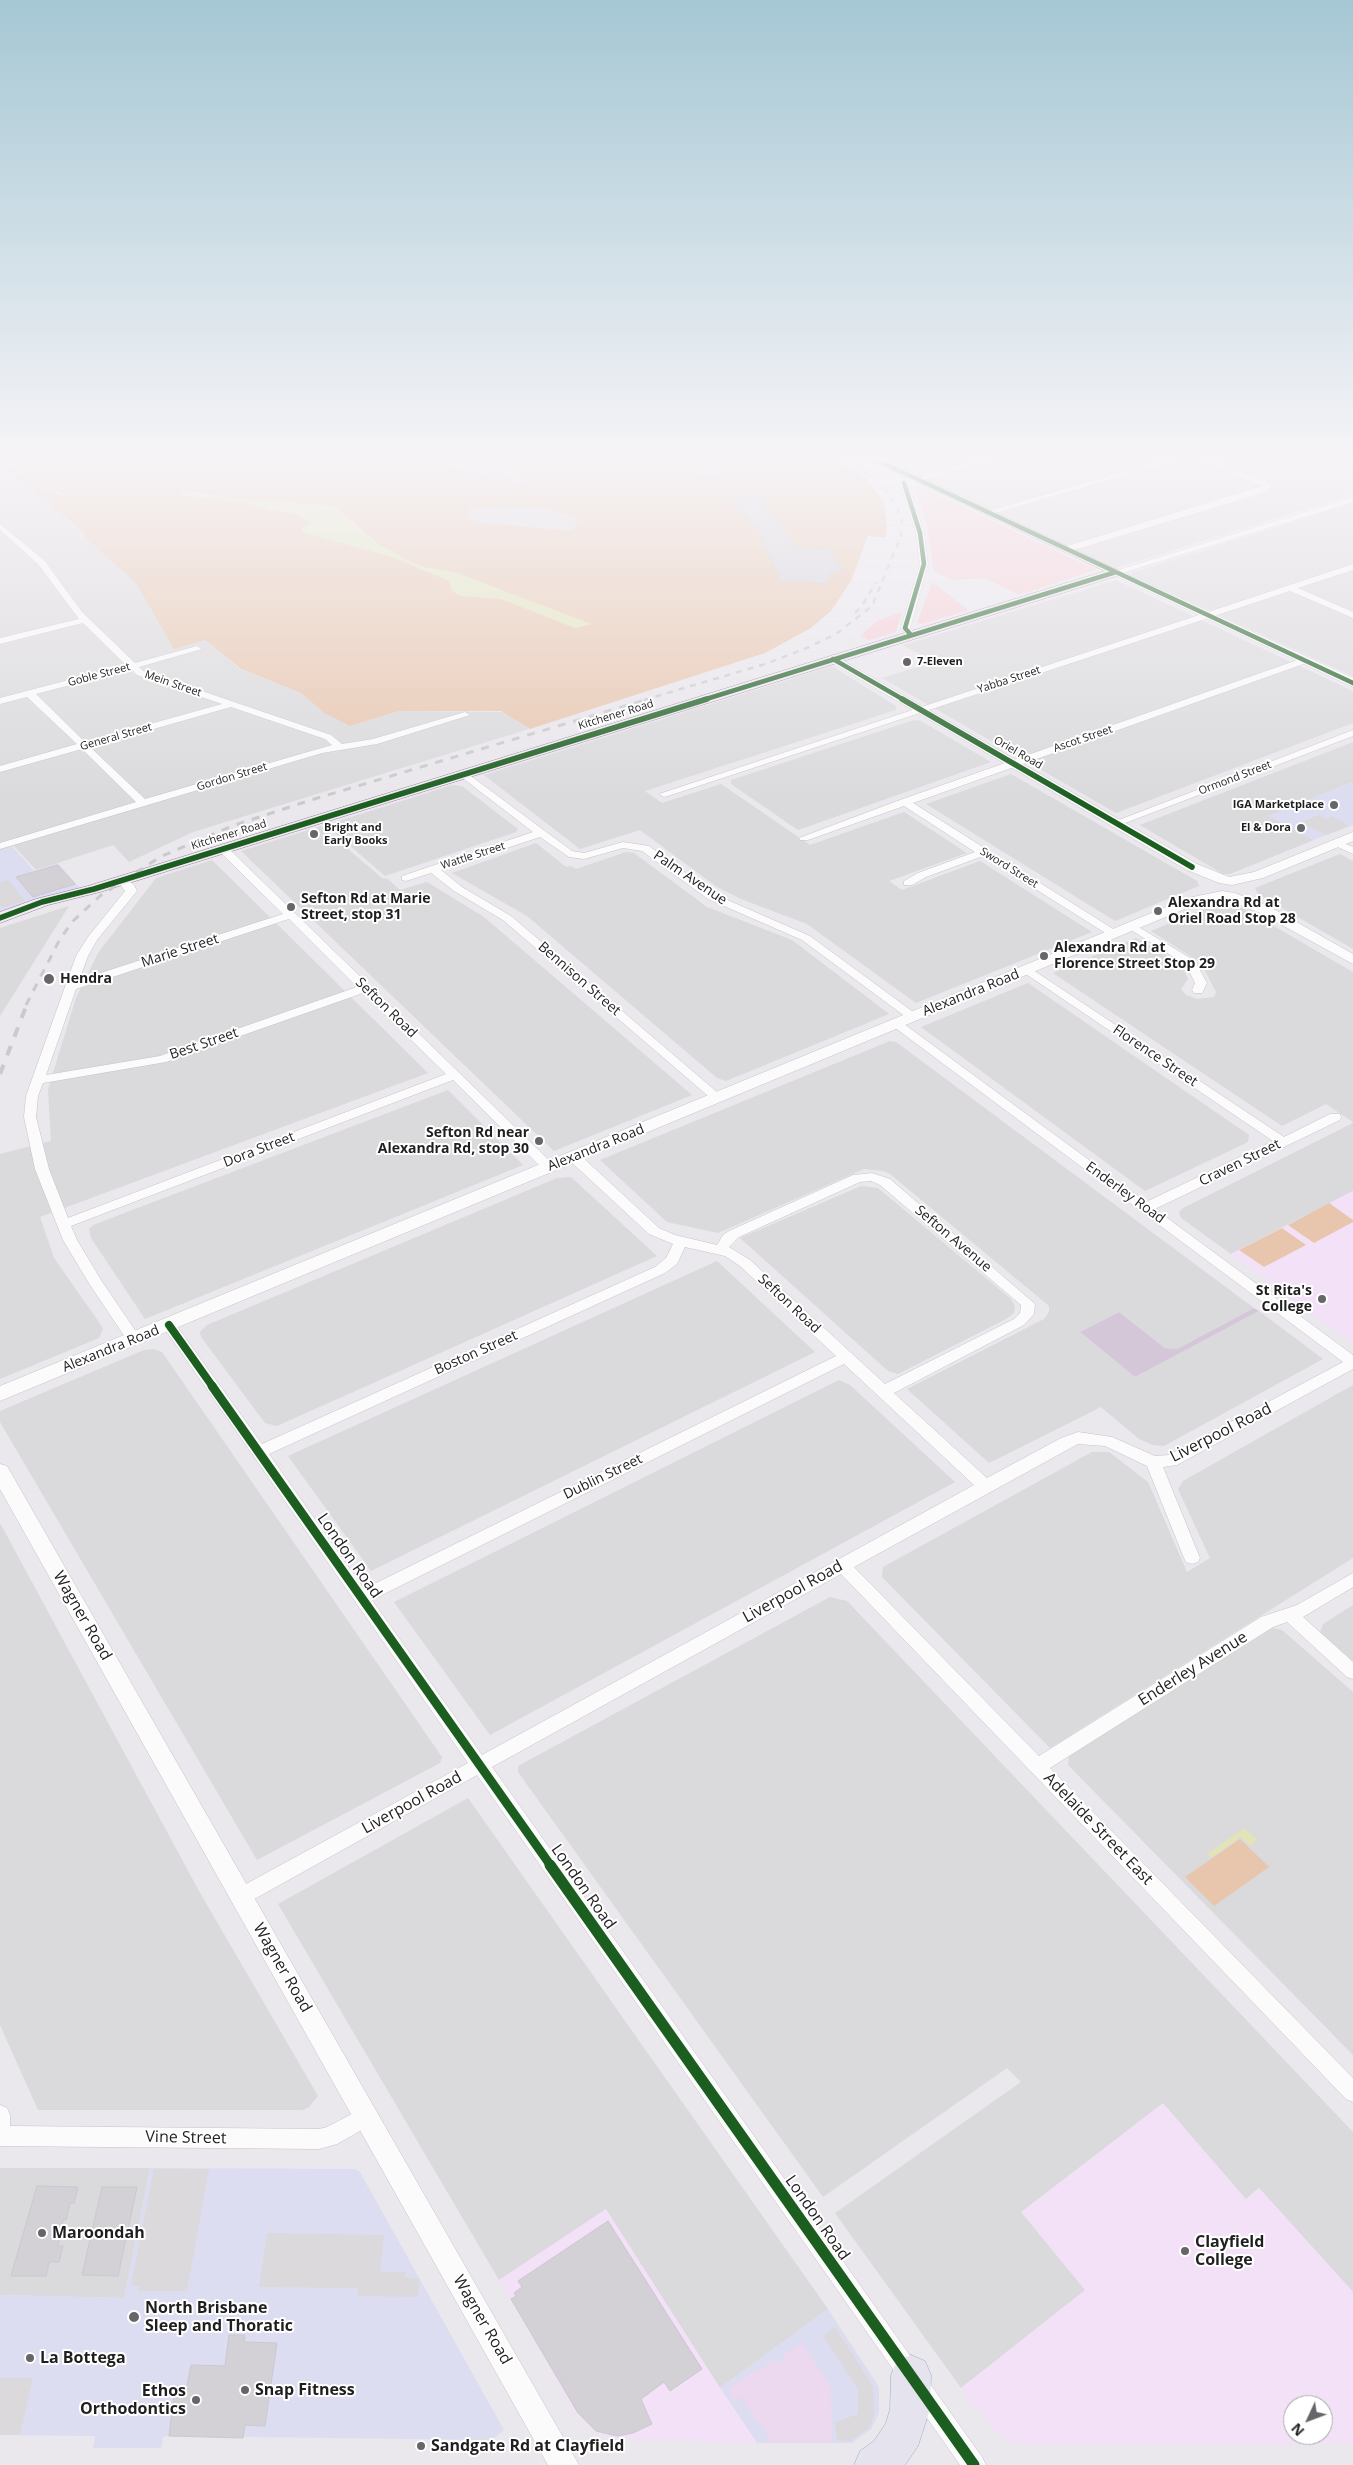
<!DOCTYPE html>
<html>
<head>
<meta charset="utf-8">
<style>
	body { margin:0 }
	#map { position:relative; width:1353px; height:2465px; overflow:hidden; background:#eae7ed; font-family:"Open Sans",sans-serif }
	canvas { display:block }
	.north { position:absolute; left:1283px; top:2395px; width:50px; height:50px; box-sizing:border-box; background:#fff; border:1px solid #a5a5a5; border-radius:50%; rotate:227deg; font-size:14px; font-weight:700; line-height:20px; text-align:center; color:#1f1f1f }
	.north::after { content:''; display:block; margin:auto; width:18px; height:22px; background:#666567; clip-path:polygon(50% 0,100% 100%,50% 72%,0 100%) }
</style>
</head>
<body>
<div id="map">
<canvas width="1353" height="2465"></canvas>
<div class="north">N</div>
</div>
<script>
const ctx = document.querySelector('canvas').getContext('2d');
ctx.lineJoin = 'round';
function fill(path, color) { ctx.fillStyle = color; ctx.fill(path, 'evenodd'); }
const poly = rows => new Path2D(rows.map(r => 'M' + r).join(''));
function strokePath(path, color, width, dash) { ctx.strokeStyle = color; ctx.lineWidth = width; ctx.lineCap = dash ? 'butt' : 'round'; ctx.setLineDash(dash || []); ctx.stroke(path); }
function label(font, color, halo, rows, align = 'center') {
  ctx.font = font + ' "Open Sans",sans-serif'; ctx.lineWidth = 4; ctx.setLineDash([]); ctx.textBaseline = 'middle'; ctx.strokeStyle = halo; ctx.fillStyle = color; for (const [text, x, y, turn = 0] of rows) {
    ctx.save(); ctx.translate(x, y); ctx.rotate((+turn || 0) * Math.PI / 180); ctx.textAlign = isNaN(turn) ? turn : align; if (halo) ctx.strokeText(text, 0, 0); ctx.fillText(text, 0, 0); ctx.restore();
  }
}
const residential = poly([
	[930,456,1353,456,1353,494,1116,568,902,468,935,459],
	[0,465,115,556,205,640,240,669,301,693,324,713,350,726,399,711,504,712,529,729,193,832,129,862,113,845,36,870,14,846,0,851],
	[1353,503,1353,676,1128,574],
	[1116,580,1353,691,1353,723,1116,813,882,678,934,662,903,645],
	[832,666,896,706,896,710,645,791,662,803,721,784,810,845,904,812,967,853,889,881,902,890,980,861,1092,932,916,1003,807,924,741,899,717,887,640,830,580,849,484,775],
	[914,720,921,721,991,762,798,830,731,784,731,780],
	[1353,742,1353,784,1350,783,1269,816,1314,840,1230,874,1223,874,1140,825],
	[1011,774,1197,881,1199,886,1115,921,926,804],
	[452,785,462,786,518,829,516,832,385,876,326,825],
	[321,826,382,878,388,879,400,890,427,882,484,917,692,1095,554,1151,241,851],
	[536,843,566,867,571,866,576,869,626,852,634,853,707,907,792,940,889,1014,726,1081,717,1078,527,916,452,873],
	[1340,854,1353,861,1353,949,1258,894,1255,888],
	[212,860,428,1073,40,1217,54,1258,103,1328,99,1338,0,1379,0,1154,51,1141,48,1089,76,998,98,953,156,878],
	[1220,902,1236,904,1353,972,1353,1122,1326,1104,1282,1126,1053,973,1136,938,1181,964,1188,979,1181,989,1186,995,1197,999,1214,997,1216,992,1201,963,1151,931],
	[69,906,0,1016,0,928],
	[1028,983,1249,1135,1248,1142,1145,1191,921,1027],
	[890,1041,896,1042,1254,1308,1177,1349,1165,1348,1119,1312,1080,1332,1135,1377,1259,1311,1323,1359,1164,1446,1153,1445,1139,1439,1101,1407,989,1463,907,1389,1044,1319,1049,1312,1049,1306,890,1174,883,1171,864,1169,718,1233,667,1222,600,1160],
	[448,1090,523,1165,145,1319,91,1238,89,1229,93,1225],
	[1353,1123,1353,1191,1231,1254,1181,1218,1179,1212,1183,1208],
	[571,1177,657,1256,277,1426,265,1423,201,1337,200,1332,207,1325,557,1178],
	[861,1186,878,1188,1011,1299,1015,1306,1014,1313,1006,1319,898,1374,888,1371,740,1238],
	[717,1261,815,1352,371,1571,288,1456],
	[154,1349,162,1352,442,1757,440,1763,257,1860,0,1422,0,1411,144,1350],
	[839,1380,850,1385,955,1482,490,1735,394,1602],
	[1353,1385,1353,1558,1050,1748,882,1577,883,1567,1092,1452,1109,1452,1148,1482,1187,1572,1210,1558,1178,1489,1183,1481],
	[0,1523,199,1891,318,2096,309,2107,303,2110,38,2110,0,2025],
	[830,1597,847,1601,1353,2132,1353,2292,1259,2188,1246,2199,1022,2212,1086,2290,961,2388,835,2213,1021,2082,1007,2068,823,2197,518,1772,518,1766],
	[1353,1605,1353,1661,1320,1633,1323,1624],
	[1272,1628,1282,1630,1353,1692,1353,2055,1068,1765,1069,1756],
	[468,1798,828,2309,720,2388,606,2210,499,2280,278,1904],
	[0,2168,150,2168,124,2298,0,2295]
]);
const commercial = poly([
	[878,456,928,456,934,459,902,467],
	[1350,783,1353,784,1353,825,1314,840,1268,816],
	[13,847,34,871,57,863,80,888,0,912,0,851],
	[150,2168,355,2169,360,2172,504,2430,492,2440,169,2436,163,2437,161,2448,93,2448,95,2436,0,2435,0,2295,124,2298],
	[828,2309,879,2387,879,2413,871,2429,852,2443,757,2443,720,2388]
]);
const education = poly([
	[1353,1191,1353,1343,1231,1254],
	[1163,2103,1246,2199,1259,2188,1353,2292,1353,2444,1010,2444,989,2425,961,2388,1085,2290,1021,2212],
	[1293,2405,1323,2405,1323,2435,1293,2435],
	[606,2209,720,2388,757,2443,613,2439,593,2431,576,2414,499,2280]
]);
const construction = poly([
	[1254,1308,1259,1311,1135,1377,1080,1332,1119,1312,1165,1348,1177,1349]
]);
const farmland = poly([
	[802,2343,831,2387,832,2442,770,2442,761,2422,756,2421,741,2397,735,2401,728,2389,758,2369,759,2371,767,2366,767,2361,785,2361,784,2354]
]);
const park = poly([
	[919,486,1093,568,1095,570,1019,595,984,578,952,580,934,571,928,531,915,487],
	[932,582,968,610,969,610,923,624,917,623],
	[902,612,896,632,869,640,860,636,877,621]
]);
const pitch = poly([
	[0,456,828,456,866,478,884,502,887,525,885,538,868,536,851,581,831,611,811,628,765,653,530,729,501,711,399,711,350,726,324,713,301,693,241,669,205,640,174,649,136,583,85,537,84,532,0,465],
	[1329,1203,1353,1220,1353,1222,1314,1243,1288,1225],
	[1282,1228,1306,1245,1264,1267,1239,1250],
	[1240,1839,1269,1867,1214,1906,1185,1877]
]);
const parking = poly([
	[447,456,494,456,496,461,501,462,500,465,506,464,527,482,515,484,499,470,483,473,453,470,446,460],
	[505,507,547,508,578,518,573,531,484,523,466,518,471,508],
	[1319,815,1326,819,1332,816,1349,826,1326,835,1301,822],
	[8,880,25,901,2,908,0,905,0,882],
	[154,2169,209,2169,187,2291,139,2291,139,2286,131,2285],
	[267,2233,384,2235,380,2272,406,2272,405,2278,419,2279,418,2297,357,2296,358,2288,259,2287],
	[835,2327,873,2386,874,2415,869,2428,850,2441,837,2440,835,2422,858,2414,858,2389,823,2336],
	[0,2378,33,2378,20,2435,0,2435]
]);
const water = poly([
	[181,490,254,500,290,500,289,502,335,506,377,543,408,560,424,567,454,572,592,624,575,628,501,599,460,596,452,591,449,581,392,557,305,533,301,530,302,528,309,525,310,522,298,515,277,510,274,512,248,504,184,496,179,494],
	[1244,1828,1258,1840,1250,1846,1241,1837,1211,1858,1207,1854]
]);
const stream = poly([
	[0,457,38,486,66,496]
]);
const building = poly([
	[676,456,713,456,724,464,720,465,729,471,703,476,676,456],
	[757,496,787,529,784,530,797,549,830,548,842,572,831,572,827,582,822,584,800,581,781,582,769,554,760,539,764,538,732,498,757,496],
	[58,865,75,884,33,897,16,877,58,865],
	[37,2186,78,2187,74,2203,70,2203,66,2220,63,2220,58,2246,63,2246,59,2262,49,2262,46,2276,11,2276,37,2186],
	[102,2187,137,2187,118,2276,82,2275,102,2187],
	[608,2221,702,2369,670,2391,664,2382,641,2399,652,2424,633,2433,617,2436,596,2431,578,2413,511,2299,516,2296,514,2293,522,2287,518,2281,608,2221],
	[229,2335,245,2335,244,2342,277,2343,265,2426,245,2425,243,2438,169,2436,175,2386,187,2386,191,2365,225,2366,229,2335]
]);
const minor = poly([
	[992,456,1005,456,908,484,924,533,928,564,910,628,916,635,908,637,901,628,920,564,916,533,900,483,992,456],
	[1178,456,1200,456,1209,460,1222,456,1234,456,1216,462,1266,481,1271,487,1260,494,1067,552,1063,549,1064,547,1262,486,1190,456,992,514,985,512,1178,456],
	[1353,497,1353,502,1119,574,1112,572,1353,497],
	[0,524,44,560,82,612,135,663,197,646,202,649,139,667,143,671,331,735,342,744,373,739,465,712,470,715,377,744,322,753,0,849,0,843,136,802,82,749,0,772,0,766,77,744,27,697,0,704,0,698,126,665,83,623,0,644,0,638,79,619,38,564,0,530,0,524],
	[131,669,137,675,222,704,85,742,36,694,131,669],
	[231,707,325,739,332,745,145,799,90,747,231,707],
	[1353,564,1353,570,1298,588,1353,612,1353,618,1290,591,668,796,664,797,659,794,1353,564],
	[1306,657,1309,658,1309,662,913,803,1118,932,1118,936,1110,936,983,856,926,877,912,885,904,885,904,881,918,873,975,852,904,806,808,840,800,840,799,838,900,800,1306,657],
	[1353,730,1353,736,1120,825,1112,825,1111,823,1353,730],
	[464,771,572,851,584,853,623,842,649,846,716,895,810,936,920,1017,918,1020,910,1020,802,940,708,899,642,851,623,848,584,859,569,857,540,837,441,870,462,887,511,916,724,1098,718,1102,714,1101,503,920,454,891,431,873,406,881,402,880,402,876,533,832,460,776,459,774,464,771],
	[1337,840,1353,847,1353,854,1333,845,1332,843,1337,840],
	[223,846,227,847,556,1167,554,1170,544,1170,453,1080,71,1226,77,1240,101,1280,141,1339,134,1344,129,1343,90,1285,63,1240,35,1169,24,1117,26,1096,76,956,88,937,125,891,117,880,118,878,126,878,134,885,137,891,97,940,88,956,79,980,283,914,219,851,218,849,223,846],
	[289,919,357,987,160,1056,46,1075,76,989,289,919],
	[363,993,446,1074,68,1218,49,1169,36,1117,38,1096,43,1083,166,1062,363,993],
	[1132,923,1195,961,1207,983,1202,993,1194,993,1192,990,1195,983,1186,965,1128,928,1126,926,1132,923],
	[1027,966,1284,1137,1330,1114,1340,1114,1341,1117,1340,1120,1155,1209,1353,1355,1353,1369,1177,1465,1163,1467,1200,1558,1198,1562,1192,1564,1186,1562,1184,1558,1147,1466,1105,1446,1078,1444,854,1567,1039,1756,1261,1617,1297,1605,1353,1573,1353,1587,1303,1617,1353,1662,1353,1679,1347,1677,1287,1622,1273,1627,1050,1768,1353,2078,1353,2102,1346,2099,841,1574,492,1767,982,2457,986,2465,960,2465,477,1775,249,1902,242,1904,235,1902,233,1896,235,1890,468,1763,162,1325,169,1320,174,1322,262,1444,655,1267,666,1258,673,1244,649,1234,569,1160,567,1157,569,1154,579,1154,659,1228,675,1235,717,1245,723,1235,729,1231,853,1175,872,1173,890,1179,1035,1304,1034,1314,1024,1325,894,1393,987,1478,1061,1438,1078,1432,1112,1437,1155,1456,1169,1455,1343,1362,890,1024,896,1020,900,1021,1146,1202,1273,1141,1023,972,1023,968,1027,966],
	[871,1181,880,1185,1021,1305,1020,1313,1014,1319,885,1384,750,1260,729,1247,739,1237,860,1182,871,1181],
	[685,1247,725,1256,740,1266,836,1356,364,1589,269,1454,665,1273,677,1264,685,1247],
	[844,1364,974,1485,482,1755,372,1600,844,1364],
	[0,2105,7,2108,10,2115,10,2126,319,2129,327,2127,367,2106,374,2109,377,2116,374,2123,337,2144,319,2149,0,2146,0,2105]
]);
const tertiary = poly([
	[1116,569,1353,678,1353,687,1112,574,1111,572,1116,569],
	[833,655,1197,864,1229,877,1254,872,1353,832,1353,841,1263,878,1232,885,1219,883,1187,870,829,661,829,657,833,655],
	[1222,891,1235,893,1270,907,1353,954,1353,964,1260,913,1225,899,1197,904,0,1401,0,1386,1188,898,1222,891],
	[0,1464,7,1466,579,2465,548,2465,0,1489,0,1464]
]);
const secondary = poly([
	[862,456,877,456,1122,572,1120,575,100,892,48,905,0,923,0,912,36,899,88,886,1105,571,862,456]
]);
const trunk = poly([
	[911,2355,925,2361,931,2375,930,2409,918,2446,905,2465,854,2465,860,2451,874,2441,886,2423,890,2409,891,2375,897,2361,911,2355]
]);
const railFar2 = poly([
	[855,613,862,606,876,582],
	[644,700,765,664,807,648,836,634,872,606,901,536,902,518,896,504,880,483,841,456]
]);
const railFar1 = poly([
	[26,1005,60,939,73,921,100,896,160,857,232,826,311,800,648,699]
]);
const rail = poly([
	[0,1074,27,1004]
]);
const cyclewayFar4 = poly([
	[868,456,1353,683],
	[904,483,920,533,924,564,905,628,911,635],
	[833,659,904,700],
	[703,700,1116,572]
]);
const cyclewayFar3 = poly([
	[902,699,1192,867],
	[0,918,42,902,94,889,707,699]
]);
const cyclewayFar2 = poly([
	[169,1325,213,1387]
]);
const cyclewayFar1 = poly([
	[212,1386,551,1866]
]);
const cycleway = poly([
	[550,1865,974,2465]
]);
const markers = [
	[907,662,5,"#666567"],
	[1334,805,5,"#666567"],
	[1301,828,5,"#666567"],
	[314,834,5,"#666567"],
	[291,907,5,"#666567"],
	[1158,911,5,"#666567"],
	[1044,956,5,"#666567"],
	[49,979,6,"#666567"],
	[539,1141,5,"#666567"],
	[1322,1299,5,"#666567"],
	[42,2233,5,"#666567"],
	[1185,2251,5,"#666567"],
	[134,2317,6,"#666567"],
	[30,2358,5,"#666567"],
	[245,2390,5,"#666567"],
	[196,2400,5,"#666567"],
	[421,2446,5,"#666567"]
];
const farPoinames = [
	["7-Eleven",917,662],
	["IGA Marketplace",1324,805,"right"],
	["Bright and",324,828],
	["Early Books",324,841],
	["El & Dora",1291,828,"right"]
];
const farStreetnames = [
	["Goble Street",99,675,-15],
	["Yabba Street",1009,680,-18],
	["Mein Street",173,684,19],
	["Kitchener Road",616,715,-17],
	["General Street",116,737,-16],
	["Ascot Street",1083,739,-19],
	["Oriel Road",1018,753,30],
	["Gordon Street",232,777,-17],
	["Ormond Street",1235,778,-21],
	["Kitchener Road",229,835,-17],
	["Wattle Street",473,856,-18],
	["Sword Street",1009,868,32]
];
const streetNames = [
	["Palm Avenue",690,878,34],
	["Marie Street",180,951,-18],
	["Bennison Street",579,979,41],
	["Alexandra Road",971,993,-22],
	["Sefton Road",386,1008,44],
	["Best Street",204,1044,-19],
	["Florence Street",1155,1056,34],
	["Alexandra Road",596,1148,-22],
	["Dora Street",259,1150,-21],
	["Craven Street",1240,1163,-26],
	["Enderley Road",1125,1193,36],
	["Sefton Avenue",953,1239,40],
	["Sefton Road",789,1304,43],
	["Alexandra Road",111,1349,-22],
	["Boston Street",476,1353,-24],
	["Dublin Street",603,1477,-26]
];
const poiNames = [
	["Sefton Rd at Marie",301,899],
	["Street, stop 31",301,915],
	["Alexandra Rd at",1168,903],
	["Oriel Road Stop 28",1168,919],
	["Alexandra Rd at",1054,948],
	["Florence Street Stop 29",1054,964],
	["Hendra",60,979],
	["Sefton Rd near",529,1133,"right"],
	["Alexandra Rd, stop 30",529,1149,"right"],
	["St Rita's",1312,1291,"right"],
	["College",1312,1307,"right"]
];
const nearStreetnames = [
	["Liverpool Road",1221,1433,-27],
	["London Road",349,1556,55],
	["Liverpool Road",793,1592,-29],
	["Wagner Road",82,1616,60],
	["Enderley Avenue",1193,1669,-32],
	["Liverpool Road",412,1803,-29],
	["Adelaide Street East",1098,1829,46],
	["London Road",583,1887,55],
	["Wagner Road",282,1968,60],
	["Vine Street",186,2138,1],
	["London Road",817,2218,55],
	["Wagner Road",482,2320,60]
];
const nearPoinames = [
	["Maroondah",52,2233],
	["Clayfield",1195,2242],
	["College",1195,2260],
	["North Brisbane",145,2308],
	["Sleep and Thoratic",145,2326],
	["La Bottega",40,2358],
	["Snap Fitness",255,2390],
	["Ethos",186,2391,"right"],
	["Orthodontics",186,2409,"right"],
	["Sandgate Rd at Clayfield",431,2446]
];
fill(residential, '#dad9dc');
fill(commercial, '#dcddf0');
fill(education, '#f3e2f7');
fill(construction, '#d4c8d8');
fill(farmland, '#ecd9ef');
fill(park, '#f6cfd5');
fill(pitch, '#e8c6ae');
fill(parking, '#dbd9dc');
fill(water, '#e2e4b7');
strokePath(stream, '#e2e4b7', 2.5);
fill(building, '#d3d0d6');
strokePath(building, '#cbc8d1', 1);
strokePath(minor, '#c5c3c6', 1);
strokePath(tertiary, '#c5c3c6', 1);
strokePath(secondary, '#967e98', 1);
strokePath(trunk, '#9baec5', 1);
fill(minor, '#fcfbfc');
fill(tertiary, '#fcfbfc');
fill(secondary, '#f2eaf4');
fill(trunk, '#e4e3ee');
strokePath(railFar2, '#cbcacb', 2.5, [6, 6]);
strokePath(railFar1, '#cbcacb', 3, [8, 8]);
strokePath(rail, '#cbcacb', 4, [10, 10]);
strokePath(cyclewayFar4, '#1b5e20', 4.5);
strokePath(cyclewayFar3, '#1b5e20', 5.5);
strokePath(cyclewayFar2, '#1b5e20', 8);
strokePath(cyclewayFar1, '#1b5e20', 9);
strokePath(cycleway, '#1b5e20', 11);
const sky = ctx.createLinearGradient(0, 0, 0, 801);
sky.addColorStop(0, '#a5c7d4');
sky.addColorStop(0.57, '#f6f4f7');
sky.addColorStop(1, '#f6f4f700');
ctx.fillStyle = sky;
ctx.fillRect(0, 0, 1353, 801);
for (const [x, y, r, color] of markers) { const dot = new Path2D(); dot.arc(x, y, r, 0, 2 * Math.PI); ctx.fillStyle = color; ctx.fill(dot); strokePath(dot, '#fff', 2); }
label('bold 11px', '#1f1f1f', '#fff', farPoinames, 'left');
label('11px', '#1f1f1f', '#fff', farStreetnames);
label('14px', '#1f1f1f', '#fff', streetNames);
label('bold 14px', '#1f1f1f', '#fff', poiNames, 'left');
label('16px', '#1f1f1f', '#fff', nearStreetnames);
label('bold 16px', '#1f1f1f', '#fff', nearPoinames, 'left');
</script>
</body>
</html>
